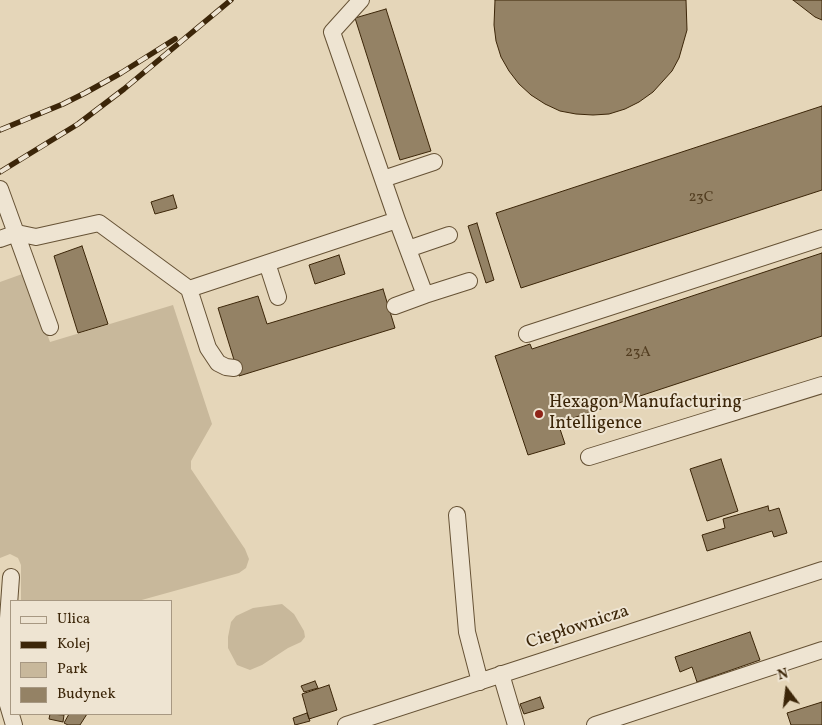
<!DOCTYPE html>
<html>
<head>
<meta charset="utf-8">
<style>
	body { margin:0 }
	#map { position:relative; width:822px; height:725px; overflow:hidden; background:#e5d6b9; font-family:Vollkorn,serif }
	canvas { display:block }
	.legend { position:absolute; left:10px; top:600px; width:162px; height:115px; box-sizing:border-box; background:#eee4d2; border:1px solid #a79882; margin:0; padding:6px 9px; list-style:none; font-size:15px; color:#3c2609 }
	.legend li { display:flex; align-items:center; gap:10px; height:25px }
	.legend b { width:25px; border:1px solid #a79882 }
	.north { position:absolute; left:762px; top:665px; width:50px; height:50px; -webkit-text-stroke:4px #eee4d2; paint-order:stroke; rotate:345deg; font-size:14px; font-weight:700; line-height:20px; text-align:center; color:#3c2609 }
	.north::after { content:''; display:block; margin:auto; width:18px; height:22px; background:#3c2609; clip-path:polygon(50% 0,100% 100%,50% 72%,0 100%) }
</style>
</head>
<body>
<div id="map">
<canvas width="822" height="725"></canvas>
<ul class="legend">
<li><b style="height:6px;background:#eee4d2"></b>Ulica</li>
<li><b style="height:6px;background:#3c2609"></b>Kolej</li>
<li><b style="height:14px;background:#c8b89b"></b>Park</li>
<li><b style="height:14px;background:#948265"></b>Budynek</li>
</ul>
<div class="north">N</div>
</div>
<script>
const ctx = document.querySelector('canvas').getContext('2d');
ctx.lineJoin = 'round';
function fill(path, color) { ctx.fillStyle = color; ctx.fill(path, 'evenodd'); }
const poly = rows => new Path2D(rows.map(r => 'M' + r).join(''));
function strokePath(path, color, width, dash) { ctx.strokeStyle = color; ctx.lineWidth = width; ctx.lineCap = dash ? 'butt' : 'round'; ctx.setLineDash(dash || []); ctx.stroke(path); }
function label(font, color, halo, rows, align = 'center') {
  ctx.font = font + ' Vollkorn,serif'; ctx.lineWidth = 4; ctx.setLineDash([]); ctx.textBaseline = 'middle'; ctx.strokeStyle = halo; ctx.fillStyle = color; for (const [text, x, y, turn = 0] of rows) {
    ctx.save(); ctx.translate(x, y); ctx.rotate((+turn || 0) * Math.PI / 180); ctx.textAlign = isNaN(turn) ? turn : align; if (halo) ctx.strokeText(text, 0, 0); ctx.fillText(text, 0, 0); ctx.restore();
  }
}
const green = poly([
	[25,273,50,342,173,305,212,424,191,461,191,469,245,549,249,559,246,568,239,573,138,601,21,601,21,565,18,558,10,554,0,558,0,282],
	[282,604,294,614,304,631,305,637,301,642,288,648,262,665,250,670,237,665,228,648,228,637,231,622,236,616,253,608]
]);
const building = poly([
	[495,0,686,0,687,30,679,58,672,71,653,92,639,102,625,109,609,114,593,115,576,114,560,111,545,104,531,95,519,84,509,71,501,57,496,41,494,25,495,0],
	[793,0,822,0,822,20,815,17,793,0],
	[386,9,431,151,400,160,355,18,386,9],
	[822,106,822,190,521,288,496,213,822,106],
	[173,195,177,208,155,214,151,202,173,195],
	[477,223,494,280,486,283,468,226,477,223],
	[82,246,108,324,78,333,54,256,82,246],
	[822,253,822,336,558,423,565,444,528,455,495,356,530,344,532,349,822,253],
	[339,255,345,274,315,284,309,265,339,255],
	[383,289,395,328,239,376,218,308,258,296,267,324,383,289],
	[721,459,738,511,707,521,690,469,721,459],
	[768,506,769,511,779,508,787,533,774,537,772,531,707,551,702,535,725,528,723,519,768,506],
	[750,632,760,660,697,682,692,667,680,672,675,657,750,632],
	[315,681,318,688,304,692,301,686,315,681],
	[329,685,337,710,309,719,302,694,329,685],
	[540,697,544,708,524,714,520,704,540,697],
	[822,702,822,725,791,725,787,713,822,702],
	[307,713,310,721,295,725,293,718,307,713],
	[50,714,64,715,63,722,49,719,50,714],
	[69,714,87,714,80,725,68,725,64,723,69,714]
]);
const minor = poly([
	[383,179,434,162],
	[0,189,50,327],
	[0,239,17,233,36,237,99,223,189,289,397,220,332,32,361,0],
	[408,249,449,235],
	[267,263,278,297],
	[189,289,208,348,218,363,226,367,234,368],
	[425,295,469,281],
	[395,306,425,295,397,220],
	[527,334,822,238],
	[589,457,822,385],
	[457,515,467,632,480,682],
	[11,577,3,688,14,725],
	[501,674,516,725],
	[346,725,822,570],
	[595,725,822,650]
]);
const rail = poly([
	[0,130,63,104,85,93,121,73,175,39],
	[0,172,78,124,124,89,231,0]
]);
const markers = [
	[539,414,5,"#8f2418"]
];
const numberNames = [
	["23C",701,198],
	["23A",638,353]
];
const poiNames = [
	["Hexagon Manufacturing",549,404],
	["Intelligence",549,425]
];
const streetNames = [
	["Ciepłownicza",578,628,-18]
];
fill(green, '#c8b89b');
fill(building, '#948265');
strokePath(building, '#3c2609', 1);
strokePath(minor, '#665235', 18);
strokePath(minor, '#eee4d2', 16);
strokePath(rail, '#3c2609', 5.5);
strokePath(rail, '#eee4d2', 4, [11]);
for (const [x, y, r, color] of markers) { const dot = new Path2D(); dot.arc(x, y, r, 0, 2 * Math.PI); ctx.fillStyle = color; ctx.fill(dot); strokePath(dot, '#eee4d2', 2); }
label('15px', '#523d20', null, numberNames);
label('18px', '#3c2609', '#eee4d2', poiNames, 'left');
label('18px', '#3c2609', '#eee4d2', streetNames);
</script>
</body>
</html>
